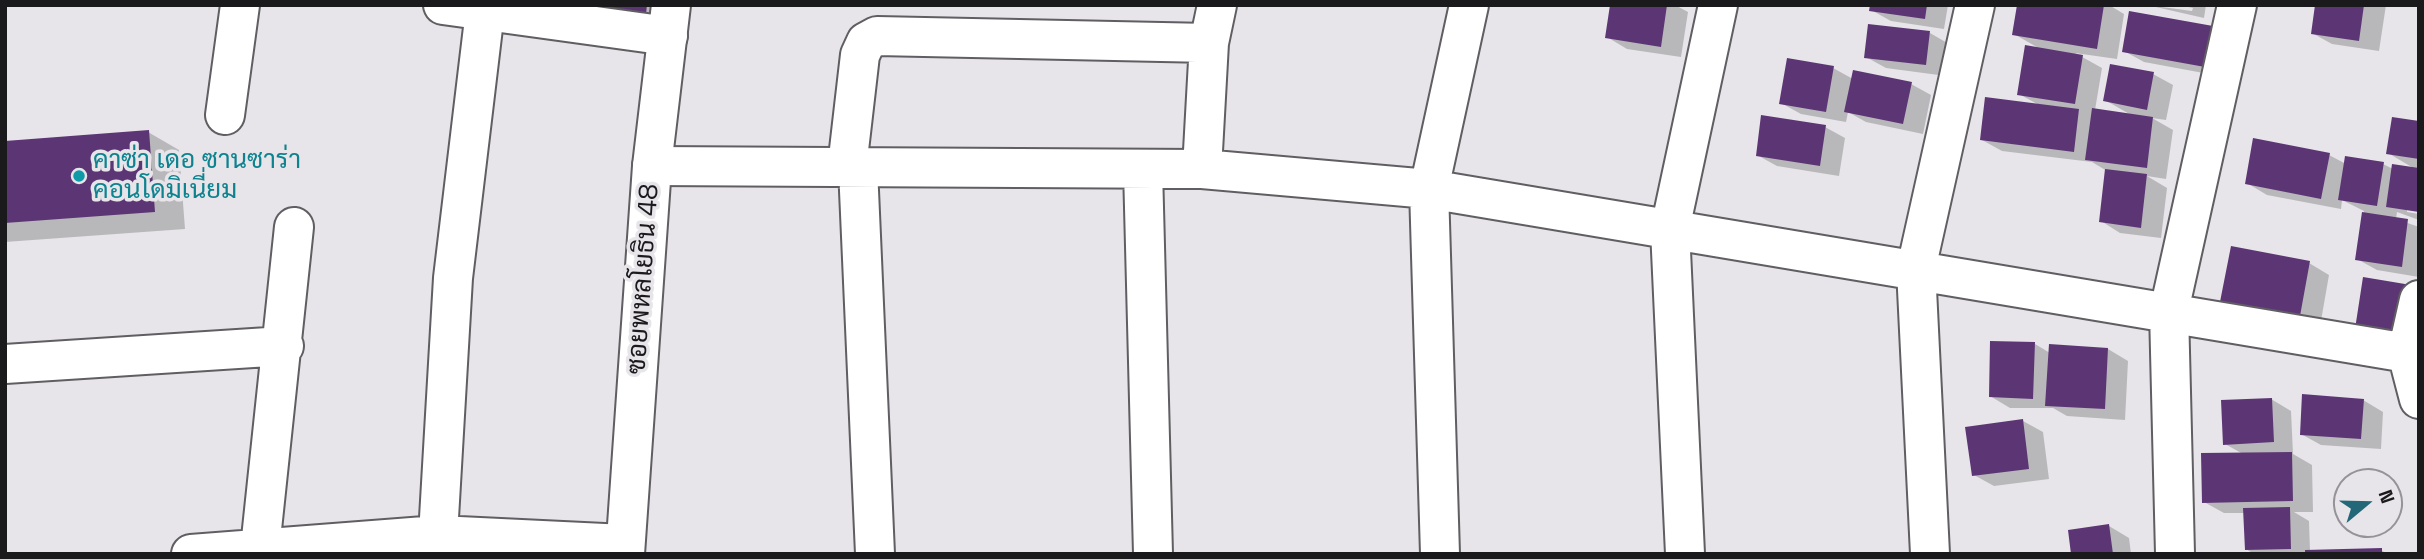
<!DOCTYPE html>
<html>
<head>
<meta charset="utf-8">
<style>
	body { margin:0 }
	#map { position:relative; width:2424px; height:559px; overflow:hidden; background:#e7e5e9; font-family:"Space Grotesk",sans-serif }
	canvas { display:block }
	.frame { position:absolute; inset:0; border:7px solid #1a191b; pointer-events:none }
	.north { position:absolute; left:2333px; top:468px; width:70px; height:70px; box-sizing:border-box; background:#e7e5e9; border:2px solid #959397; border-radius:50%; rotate:71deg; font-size:19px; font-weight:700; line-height:28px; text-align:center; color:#1a191b }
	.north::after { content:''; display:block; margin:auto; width:24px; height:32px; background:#226878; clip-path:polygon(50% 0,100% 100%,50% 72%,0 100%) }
</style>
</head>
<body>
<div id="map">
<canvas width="2424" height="559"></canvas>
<div class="frame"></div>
<div class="north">N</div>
</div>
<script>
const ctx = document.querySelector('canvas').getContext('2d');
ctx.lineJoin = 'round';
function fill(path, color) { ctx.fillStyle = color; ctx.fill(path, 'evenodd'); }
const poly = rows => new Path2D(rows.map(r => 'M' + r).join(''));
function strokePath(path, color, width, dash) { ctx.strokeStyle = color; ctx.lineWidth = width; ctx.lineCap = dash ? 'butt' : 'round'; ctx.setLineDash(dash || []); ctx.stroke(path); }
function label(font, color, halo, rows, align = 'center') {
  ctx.font = font + ' "Space Grotesk",Sarabun,sans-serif'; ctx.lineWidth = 7; ctx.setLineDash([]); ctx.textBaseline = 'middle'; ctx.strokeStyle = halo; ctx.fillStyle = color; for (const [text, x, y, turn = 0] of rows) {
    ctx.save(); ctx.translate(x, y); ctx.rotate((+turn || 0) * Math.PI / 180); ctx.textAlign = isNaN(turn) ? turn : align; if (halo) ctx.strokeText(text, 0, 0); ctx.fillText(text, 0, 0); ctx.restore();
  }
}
const shadow = poly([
	[561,5,680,5,676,40],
	[1612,5,1675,5,1688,12,1681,57,1627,49,1607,37],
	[1872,5,1948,5,1944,29,1891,21,1871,10],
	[2019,5,2109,5,2124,14,2117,59,2075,53,2102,68,2095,110,2131,115,2105,100,2153,74,2173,85,2166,120,2152,118,2173,130,2166,179,2147,176,2167,188,2161,238,2120,233,2101,221,2107,171,2092,162,2002,151,1982,140,2039,105,2019,94,2042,50,2014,34],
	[2147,5,2192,11,2193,8,2179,5,2206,5,2204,18],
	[2316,5,2386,5,2379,51,2332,44,2312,33],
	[1930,33,1949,44,1946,76,1886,68,1866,57],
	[2232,39,2225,77,2144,62,2124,51],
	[1833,68,1853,79,1911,84,1931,95,1923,134,1866,122,1848,112,1846,122,1801,114,1781,103],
	[2419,123,2419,210,2407,209,2407,212,2419,214,2419,220,2397,212,2396,219,2419,227,2419,277,2377,270,2357,259,2364,211,2342,200,2341,209,2267,195,2247,183,2329,155,2346,164,2383,164,2393,169,2415,169,2388,153],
	[1825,127,1845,138,1839,176,1777,166,1757,155],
	[148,132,179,150,185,229,5,242,5,142],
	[2232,248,2309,263,2329,275,2318,338],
	[2035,344,2050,353,2050,346,2108,349,2128,361,2125,420,2067,416,2053,408,2010,408,1990,396],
	[2271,399,2291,411,2293,454,2312,465,2313,512,2294,512,2309,521,2310,551,2381,550,2387,554,2254,554,2246,549,2245,513,2224,513,2204,502,2243,454,2225,444],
	[2363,400,2383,412,2381,449,2321,445,2301,434],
	[2023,421,2043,432,2049,479,1994,486,1974,475],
	[2109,526,2129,538,2131,554,2073,554]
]);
const building = poly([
	[559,5,647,5,645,23],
	[1610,5,1667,5,1661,47,1605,38],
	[1870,5,1927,5,1925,19,1869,11],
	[2017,5,2104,5,2097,49,2012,35],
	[2315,5,2364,5,2359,41,2311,34],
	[2129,11,2213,26,2205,67,2122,52],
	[1868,24,1930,31,1926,65,1864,58],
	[2025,45,2083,55,2075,104,2017,95],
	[1787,58,1834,66,1826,112,1779,104],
	[2110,64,2154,72,2147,110,2103,101],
	[1853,70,1912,82,1903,124,1844,112],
	[1985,97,2079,109,2074,152,1980,140],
	[2092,108,2153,117,2147,168,2085,160],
	[1761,115,1826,125,1820,166,1756,156],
	[2392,117,2419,121,2419,159,2386,154],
	[149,130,155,212,5,223,5,141],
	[2253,138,2330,153,2321,199,2245,184],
	[2345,156,2384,162,2377,206,2338,200],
	[2392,164,2419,168,2419,212,2386,207],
	[2105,169,2147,174,2141,228,2099,222],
	[2362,212,2408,219,2402,267,2355,260],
	[2231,246,2310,261,2298,327,2218,312],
	[2363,277,2411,285,2404,337,2355,329],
	[1990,341,2035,342,2033,399,1989,397],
	[2049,344,2108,348,2105,409,2045,406],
	[2302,394,2364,399,2361,439,2300,435],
	[2272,398,2274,442,2223,445,2221,400],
	[2023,419,2029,469,1972,476,1965,427],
	[2292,452,2293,501,2202,503,2201,453],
	[2290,507,2291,549,2245,550,2243,508],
	[2109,524,2113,554,2071,554,2068,530],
	[2382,548,2382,554,2305,554,2305,550]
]);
const street = poly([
	[443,5,668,36],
	[225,115,240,5],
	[652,166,1202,169,1429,189,2407,353,2419,300],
	[847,167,860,55,866,42,877,36,1209,43],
	[858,168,875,554],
	[1143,169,1153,554],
	[1202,169,1209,43,1217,5],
	[2407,353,2419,399],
	[5,364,284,346],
	[438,535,453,278,485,11],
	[260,548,294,227],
	[191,554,438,535,625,544],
	[1440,554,1429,189,1469,5],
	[1685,554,1670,229,1718,5],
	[1930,554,1916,269,1975,5],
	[2175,554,2169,311,2237,5]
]);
const secondary = poly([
	[625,554,652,166,671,5]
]);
const markers = [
	[79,176,7,"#0f9aa8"]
];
const cultureNames = [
	["คาซ่า เดอ ซานซาร่า",93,161],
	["คอนโดมิเนี่ยม",93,191]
];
const streetNames = [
	["ซอยพหลโยธิน 48",644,279,-86]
];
fill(shadow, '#0003');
fill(building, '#5c3674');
strokePath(street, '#605e62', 42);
strokePath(secondary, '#605e62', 42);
strokePath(street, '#fff', 38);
strokePath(secondary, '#fff', 38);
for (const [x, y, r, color] of markers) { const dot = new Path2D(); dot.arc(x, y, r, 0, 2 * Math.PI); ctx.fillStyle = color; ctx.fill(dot); strokePath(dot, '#e7e5e9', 2.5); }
label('26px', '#0d838f', '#e7e5e9', cultureNames, 'left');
label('26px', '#1a191b', '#e7e5e9', streetNames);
</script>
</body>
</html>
